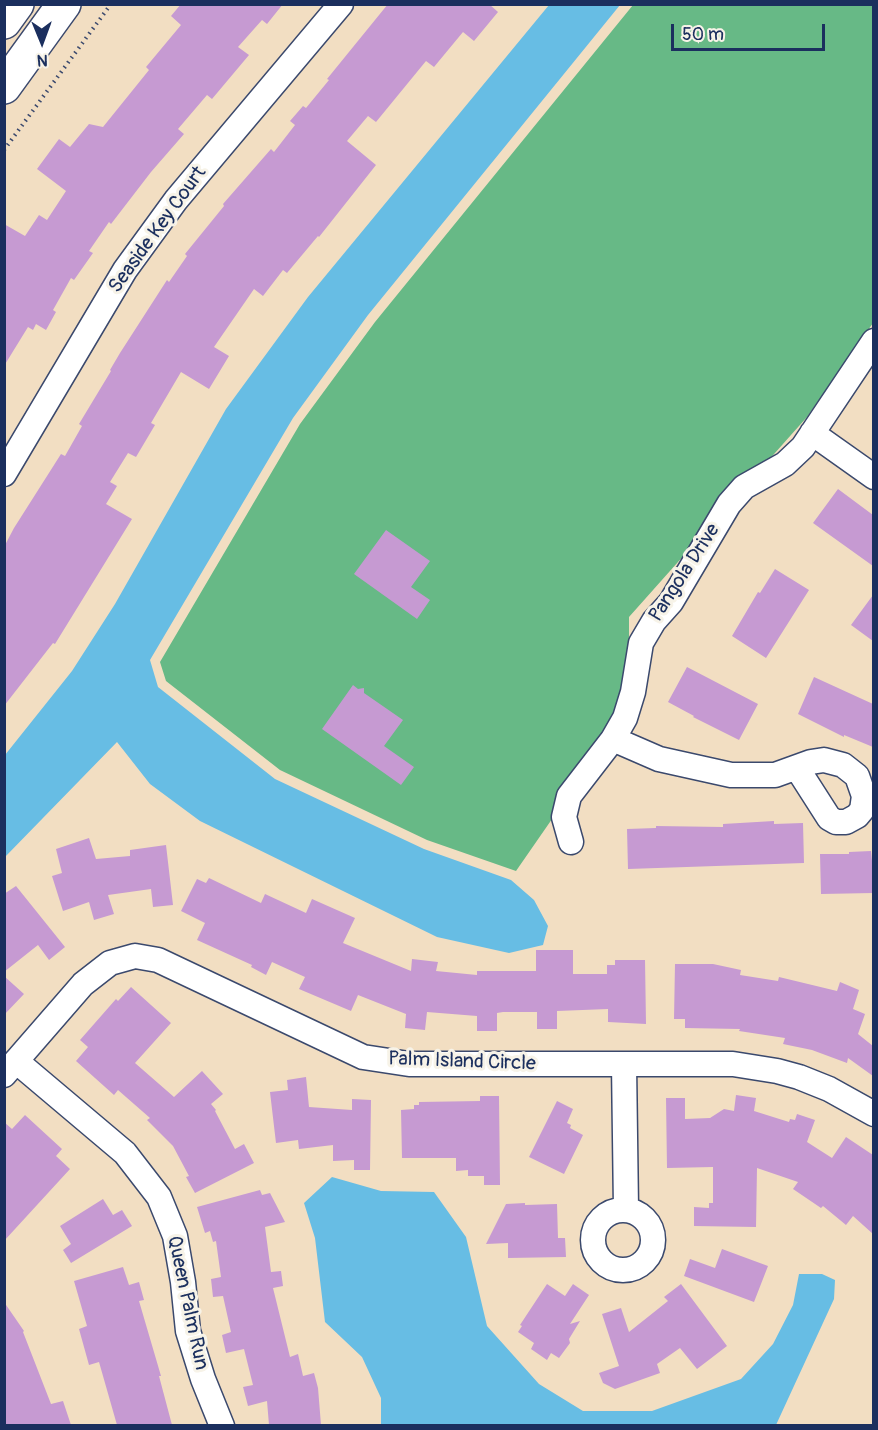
<!DOCTYPE html>
<html>
<head>
<meta charset="utf-8">
<style>
	body { margin:0 }
	#map { position:relative; width:878px; height:1430px; overflow:hidden; background:#f2dec2; font-family:Pangolin,sans-serif }
	canvas { display:block }
	.frame { position:absolute; inset:0; border:6px solid #1b2f5e; pointer-events:none }
	.north { position:absolute; left:12px; top:12px; width:60px; height:60px; -webkit-text-stroke:4px #f7f3e8; paint-order:stroke; rotate:179deg; font-size:16px; font-weight:700; line-height:24px; text-align:center; color:#1b2f5e }
	.north::after { content:''; display:block; margin:auto; width:21px; height:27px; background:#1b2f5e; clip-path:polygon(50% 0,100% 100%,50% 72%,0 100%) }
	.scale { position:absolute; left:671px; top:24px; width:154px; height:27px; box-sizing:border-box; border:3px solid #1b2f5e; border-top:0; padding-left:8px; font-size:18px; line-height:21px; white-space:nowrap; color:#1b2f5e; -webkit-text-stroke:4px #f7f3e8; paint-order:stroke }
</style>
</head>
<body>
<div id="map">
<canvas width="878" height="1430"></canvas>
<div class="frame"></div>
<div class="north">N</div>
<div class="scale">50 m</div>
</div>
<script>
const ctx = document.querySelector('canvas').getContext('2d');
ctx.lineJoin = 'round';
function fill(path, color) { ctx.fillStyle = color; ctx.fill(path, 'evenodd'); }
const poly = rows => new Path2D(rows.map(r => 'M' + r).join(''));
function strokePath(path, color, width, dash) { ctx.strokeStyle = color; ctx.lineWidth = width; ctx.lineCap = dash ? 'butt' : 'round'; ctx.setLineDash(dash || []); ctx.stroke(path); }
function label(font, color, halo, rows, align = 'center') {
  ctx.font = font + ' Pangolin,sans-serif'; ctx.lineWidth = 6; ctx.setLineDash([]); ctx.textBaseline = 'middle'; ctx.strokeStyle = halo; ctx.fillStyle = color; for (const [text, x, y, turn = 0] of rows) {
    ctx.save(); ctx.translate(x, y); ctx.rotate((+turn || 0) * Math.PI / 180); ctx.textAlign = isNaN(turn) ? turn : align; if (halo) ctx.strokeText(text, 0, 0); ctx.fillText(text, 0, 0); ctx.restore();
  }
}
const forest = poly([
	[633,5,873,5,873,323,807,417,629,617,629,708,516,871,427,840,280,770,166,681,160,662,300,424,375,322]
]);
const water = poly([
	[549,5,620,5,368,315,293,418,150,660,158,687,275,779,424,849,511,880,534,900,548,926,543,945,509,953,437,937,200,821,150,784,117,742,5,857,5,755,72,671,115,604,226,409,308,297],
	[332,1177,381,1191,434,1192,466,1237,487,1326,539,1384,583,1411,652,1411,741,1379,773,1344,793,1305,799,1274,822,1274,835,1280,834,1299,776,1425,381,1425,381,1398,362,1357,325,1322,315,1238,304,1203]
]);
const building = poly([
	[181,4,283,4,267,24,262,20,238,47,249,55,212,99,207,95,178,129,184,134,151,172,111,224,109,222,89,251,93,253,74,280,71,278,53,310,56,312,46,330,36,324,33,330,28,327,4,366,4,224,25,236,39,215,47,220,66,191,37,169,59,139,70,147,89,124,103,127,149,70,146,67,181,25,171,16],
	[388,4,489,4,498,12,474,41,463,32,434,67,426,61,376,122,368,116,347,141,376,165,319,237,318,236,287,273,283,270,263,296,254,289,214,347,229,356,209,389,181,372,151,423,155,425,136,457,128,453,110,482,117,486,106,504,132,519,55,644,53,643,4,706,4,547,14,528,61,454,65,456,82,426,79,424,111,371,110,370,120,353,167,280,169,282,187,256,185,254,224,206,223,204,271,149,274,152,295,125,290,121,303,106,306,108,329,80,327,79],
	[838,489,873,515,873,566,813,523],
	[386,530,430,561,411,587,430,600,417,619,354,574],
	[775,569,809,590,766,658,732,636,758,592,760,593],
	[873,595,873,641,851,625],
	[687,667,758,704,739,740,693,717,694,716,668,702],
	[814,677,873,704,873,747,844,735,844,737,798,714],
	[353,685,358,689,364,688,364,693,403,720,384,746,414,767,401,785,322,729],
	[774,821,774,824,803,823,804,863,628,869,627,829,656,828,656,826,723,827,723,824],
	[89,838,96,859,130,856,130,850,166,845,173,905,153,907,151,889,108,895,114,914,94,920,89,902,63,911,52,876,62,873,56,849],
	[871,851,872,861,873,861,873,893,821,894,820,854,849,854,849,852],
	[209,878,261,903,265,894,306,913,312,899,355,918,343,943,411,971,412,959,438,962,436,971,477,975,477,971,536,971,536,950,573,950,573,974,607,974,607,965,615,965,615,960,645,960,646,1024,608,1022,608,1009,557,1011,557,1029,537,1029,537,1012,503,1012,497,1013,497,1031,477,1031,477,1016,427,1012,425,1030,405,1028,406,1014,358,995,351,1011,299,989,305,977,272,962,266,975,251,967,252,965,197,940,205,923,181,911,197,879,206,883],
	[16,886,65,947,49,960,38,945,4,972,4,894],
	[675,964,713,964,741,970,740,975,778,981,779,977,837,991,840,982,859,990,853,1009,865,1014,858,1034,873,1046,873,1076,848,1058,847,1063,812,1050,783,1044,785,1038,739,1031,740,1029,685,1028,685,1019,674,1019],
	[4,976,24,994,4,1015],
	[131,987,171,1023,135,1063,174,1097,202,1071,223,1094,211,1104,216,1110,215,1111,235,1149,244,1144,254,1163,195,1193,186,1177,189,1176,173,1146,147,1120,150,1118,118,1090,114,1095,76,1061,88,1047,80,1040,116,999,118,1001],
	[306,1077,309,1107,352,1110,352,1099,371,1100,370,1170,354,1170,354,1160,333,1161,333,1145,299,1149,298,1140,276,1143,270,1092,288,1090,287,1080],
	[736,1095,756,1098,754,1111,789,1122,790,1119,795,1120,797,1114,815,1120,807,1142,832,1158,846,1137,873,1155,873,1234,853,1216,846,1225,823,1206,821,1208,793,1189,798,1182,757,1168,756,1227,694,1226,694,1207,709,1208,709,1203,713,1203,713,1167,667,1168,666,1098,685,1098,685,1119,710,1118,724,1109,734,1111],
	[480,1096,499,1096,500,1185,484,1185,484,1176,468,1176,468,1170,456,1171,456,1158,402,1158,401,1110,414,1109,414,1105,419,1105,419,1102,480,1101],
	[557,1101,573,1109,567,1123,571,1125,570,1128,583,1135,564,1174,529,1157],
	[25,1115,62,1149,56,1156,70,1169,4,1241,4,1122,12,1129],
	[260,1190,262,1195,270,1193,285,1222,265,1227,271,1272,281,1271,283,1286,273,1288,290,1357,298,1354,303,1376,314,1373,318,1388,321,1425,269,1425,267,1401,248,1406,243,1387,253,1385,244,1349,226,1353,222,1335,231,1332,223,1296,213,1297,211,1279,221,1277,216,1241,213,1242,210,1231,205,1233,197,1207],
	[103,1199,113,1215,122,1210,132,1226,71,1263,63,1250,71,1244,60,1226],
	[525,1203,525,1205,557,1204,558,1238,565,1238,566,1257,508,1258,508,1243,486,1244,506,1204],
	[722,1249,768,1266,754,1302,684,1276,690,1259,715,1268],
	[123,1267,129,1285,139,1282,144,1300,139,1301,161,1376,159,1376,172,1425,117,1425,99,1362,89,1365,79,1329,87,1326,74,1281],
	[547,1284,565,1296,573,1284,589,1295,570,1324,580,1321,569,1339,570,1343,559,1358,551,1353,547,1360,531,1349,534,1343,518,1332,522,1326,520,1325],
	[681,1284,727,1346,697,1369,680,1348,657,1364,660,1373,615,1389,603,1383,599,1373,619,1366,602,1314,621,1308,629,1332,668,1301,664,1297],
	[4,1302,24,1331,23,1332,51,1404,63,1401,71,1425,4,1425]
]);
const path = poly([
	[4,150,111,4]
]);
const street = poly([
	[812,433,874,477],
	[4,474,125,270,176,200,341,4],
	[613,739,659,759,731,775,775,775,811,762,824,760,843,765,857,776,864,796,862,810,857,816,846,822,836,822,829,818,797,768],
	[571,842,564,817,569,796,613,739,625,718,633,692,641,643,654,621,671,602,729,504,744,487,785,464,803,447,874,341],
	[16,1061,125,1153,159,1197,175,1236,183,1282,188,1331,203,1379,222,1426],
	[624,1064,626,1209],
	[4,1075,83,984,110,963,135,956,158,960,363,1057,409,1064,733,1064,777,1071,799,1077,829,1089,874,1114],
	'593 1240a30 30 0 1 1 60 0a30 30 0 1 1-60 0Z'
]);
const secondary = poly([
	[4,22,17,4],
	[4,87,64,4]
]);
const streetNames = [
	["Seaside Key Court",158,230,-54],
	["Pangola Drive",685,573,-57],
	["Palm Island Circle",462,1062,2],
	["Queen Palm Run",187,1303,78]
];
fill(forest, '#67b986');
fill(water, '#67bde4');
fill(building, '#c69ad2');
strokePath(street, '#3b496d', 27);
strokePath(secondary, '#3b496d', 36);
strokePath(path, '#3b496d', 4, [1.5, 4.5]);
strokePath(street, '#fff', 24);
strokePath(secondary, '#fff', 33);
label('20px', '#1b2f5e', '#f7f3e8', streetNames);
</script>
</body>
</html>
